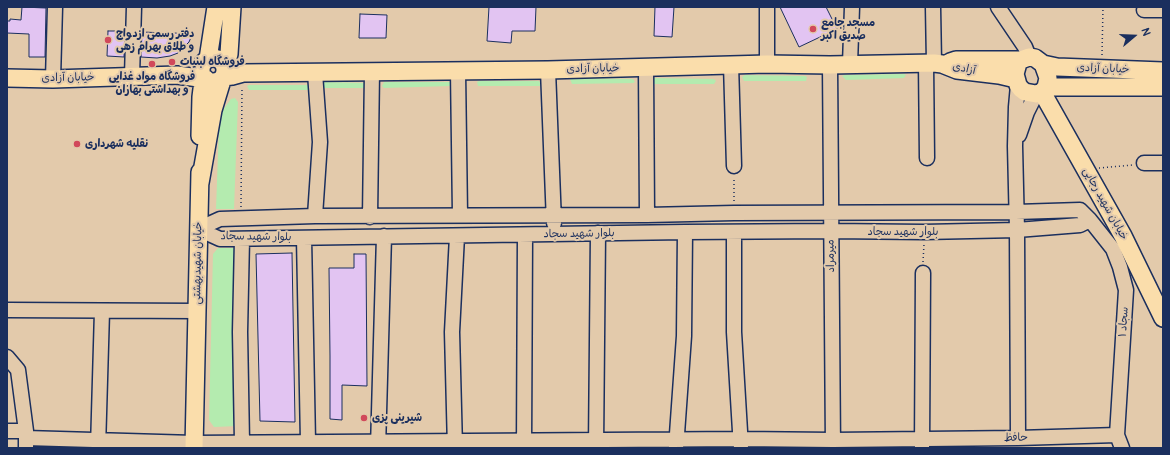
<!DOCTYPE html>
<html>
<head>
<meta charset="utf-8">
<style>
	body { margin:0 }
	#map { position:relative; width:1170px; height:455px; overflow:hidden; background:#e3caab; font-family:Pangolin,sans-serif }
	canvas { display:block }
	.frame { position:absolute; inset:0; border:8px solid #1b2f5e; pointer-events:none }
	.north { position:absolute; left:1114px; top:16px; width:40px; height:40px; -webkit-text-stroke:3px #e3caab; paint-order:stroke; rotate:71deg; font-size:11px; font-weight:700; line-height:16px; text-align:center; color:#1b2f5e }
	.north::after { content:''; display:block; margin:auto; width:14px; height:18px; background:#1b2f5e; clip-path:polygon(50% 0,100% 100%,50% 72%,0 100%) }
</style>
</head>
<body>
<div id="map">
<canvas width="1170" height="455"></canvas>
<div class="frame"></div>
<div class="north">N</div>
</div>
<script>
const ctx = document.querySelector('canvas').getContext('2d');
ctx.lineJoin = 'round';
function fill(path, color) { ctx.fillStyle = color; ctx.fill(path, 'evenodd'); }
const poly = rows => new Path2D(rows.map(r => 'M' + r).join(''));
function strokePath(path, color, width, dash) { ctx.strokeStyle = color; ctx.lineWidth = width; ctx.lineCap = dash ? 'butt' : 'round'; ctx.setLineDash(dash || []); ctx.stroke(path); }
function label(font, color, halo, rows, align = 'center') {
  ctx.font = font + ' Pangolin,"Playpen Sans Arabic",sans-serif'; ctx.lineWidth = 4; ctx.setLineDash([]); ctx.textBaseline = 'middle'; ctx.strokeStyle = halo; ctx.fillStyle = color; for (const [text, x, y, turn = 0] of rows) {
    ctx.save(); ctx.translate(x, y); ctx.rotate((+turn || 0) * Math.PI / 180); ctx.textAlign = isNaN(turn) ? turn : align; if (halo) ctx.strokeText(text, 0, 0); ctx.fillText(text, 0, 0); ctx.restore();
  }
}
const green = poly([
	[904,74,906,75,904,78,846,80,842,76,845,75],
	[745,75,805,76,807,77,806,81,744,81,742,77],
	[573,78,633,79,635,82,633,83,572,84,570,79],
	[653,78,714,79,716,81,714,84,653,84,651,79],
	[479,81,539,81,541,84,540,86,478,86,477,82],
	[321,82,368,83,367,88,320,88],
	[384,82,450,82,452,85,450,86,384,88,382,86],
	[249,85,309,85,310,90,249,90,247,86],
	[235,98,238,102,234,209,216,209,219,126,222,111,231,99],
	[218,248,238,248,238,426,214,427,209,420,213,254]
]);
const building = poly([
	[22,7,46,8,45,57,29,57,29,34,7,33,7,21,10,21,10,19,21,20,22,7],
	[489,7,536,7,535,31,512,31,511,43,487,41,489,7],
	[655,7,674,7,672,37,654,36,655,7],
	[780,7,826,7,837,29,799,47,780,7],
	[360,14,387,15,386,38,359,38,360,14],
	[108,31,125,31,124,57,107,56,108,31],
	[142,32,166,33,166,32,192,35,189,42,178,53,170,56,157,58,141,57,142,32],
	[292,253,295,422,260,421,256,254,292,253],
	[354,254,366,254,367,386,342,385,342,420,330,419,330,356,329,268,354,268,354,254]
]);
const path = poly([
	[1102,55,1103,7],
	[1099,168,1133,165],
	[734,201,734,178],
	[241,207,242,87],
	[923,262,924,244]
]);
const minor = poly([
	[933,7,934,63],
	[998,7,1025,47,1029,57],
	[1144,10,1163,10],
	[926,63,927,158],
	[731,64,734,166],
	[767,64,767,7],
	[850,64,852,7],
	[830,65,833,448],
	[646,68,647,215],
	[548,70,554,223],
	[458,71,460,215],
	[132,76,134,7],
	[53,79,55,7],
	[1019,135,1027,112,1036,94],
	[1144,163,1163,163],
	[1080,210,1090,220,1080,225,1017,230,924,232,831,231,685,232,220,239,198,229,220,219,315,216,647,215,734,213,1016,212,1080,210],
	[315,216,320,142,315,73],
	[370,217,372,71],
	[1090,220,1113,249,1120,267,1126,290,1117,435,1122,448],
	[734,233,734,332,741,448],
	[304,238,308,442],
	[242,239,240,332,242,442],
	[7,310,197,311],
	[7,357,18,370,26,431,26,448],
	[7,431,26,431],
	[26,438,194,443,741,439,833,440,1018,438,1117,435],
	[1018,438,1017,230,1015,146,1016,107,1018,85],
	[98,448,102,311],
	[378,448,384,236],
	[455,448,452,332,457,236],
	[524,448,525,235],
	[596,448,598,233],
	[676,448,684,336,685,232],
	[922,448,923,273]
]);
const major = poly([
	[232,7,229,54,225,66,243,73],
	[1029,57,1035,58,1043,64,1048,78,1046,87,1042,92,1036,94,1025,92,1021,89,1018,85,1015,74,1018,63,1021,60,1029,57],
	'201 70a12 12 0 1 1 24 0a12 12 0 1 1-24 0Z',
	[208,59,216,7],
	[950,62,956,60,1021,60],
	[1043,64,1057,67,1163,71],
	[7,78,53,79,177,75,206,79,202,89,201,97,200,136],
	[1046,87,1163,87],
	[1042,92,1123,236,1163,318],
	[200,183,213,110,223,77,232,76,243,73,548,70,767,64,830,65,934,63,942,64,957,70,999,75,1016,79],
	[194,448,200,172]
]);
const markers = [
	[813,29,4,"#d1495b"],
	[108,40,4,"#d1495b"],
	[172,62,4,"#d1495b"],
	[152,64,4,"#d1495b"],
	[77,144,4,"#d1495b"],
	[364,418,4,"#d1495b"]
];
const poiNames = [
	["مسجد جامع",821,23],
	["صدیق اکبر",821,36],
	["دفتر رسمی ازدواج",116,34],
	["و طلاق بهرام زهی",116,47],
	["فروشگاه لبنیات",180,62],
	["فروشگاه مواد غذایی",152,77,"center"],
	["و بهداشتی بهاران",152,90,"center"],
	["نقلیه شهرداری",85,144],
	["شیرینی پزی",372,418]
];
const streetNames = [
	["خیابان آزادی",593,69,-1],
	["آزادی",964,69,12],
	["خیابان آزادی",1103,69,2],
	["خیابان آزادی",68,78,-1],
	["خیابان شهید رجایی",1105,204,61],
	["بلوار شهید سجاد",903,232],
	["بلوار شهید سجاد",579,234,-1],
	["بلوار شهید سجاد",256,237,1],
	["میرمراد",831,256,-91],
	["خیابان شهیدبهشتی",198,263,-89],
	["سجاد ۱",1124,322,-86],
	["حافظ",1016,438,-1]
];
fill(green, '#b4ebaf');
fill(building, '#e2c4f2');
strokePath(building, '#1b2f5e', 1);
strokePath(minor, '#1b2f5e', 17);
strokePath(major, '#1b2f5e', 20);
strokePath(path, '#1b2f5e', 1.5, [1, 3]);
strokePath(minor, '#e3caab', 14);
strokePath(major, '#faddab', 17);
for (const [x, y, r, color] of markers) { const dot = new Path2D(); dot.arc(x, y, r, 0, 2 * Math.PI); ctx.fillStyle = color; ctx.fill(dot); strokePath(dot, '#e3caab', 1.5); }
label('bold 11px', '#1b2f5e', '#e3caab', poiNames, 'left');
label('11px', '#1b2f5e', '#e3caab', streetNames);
</script>
</body>
</html>
